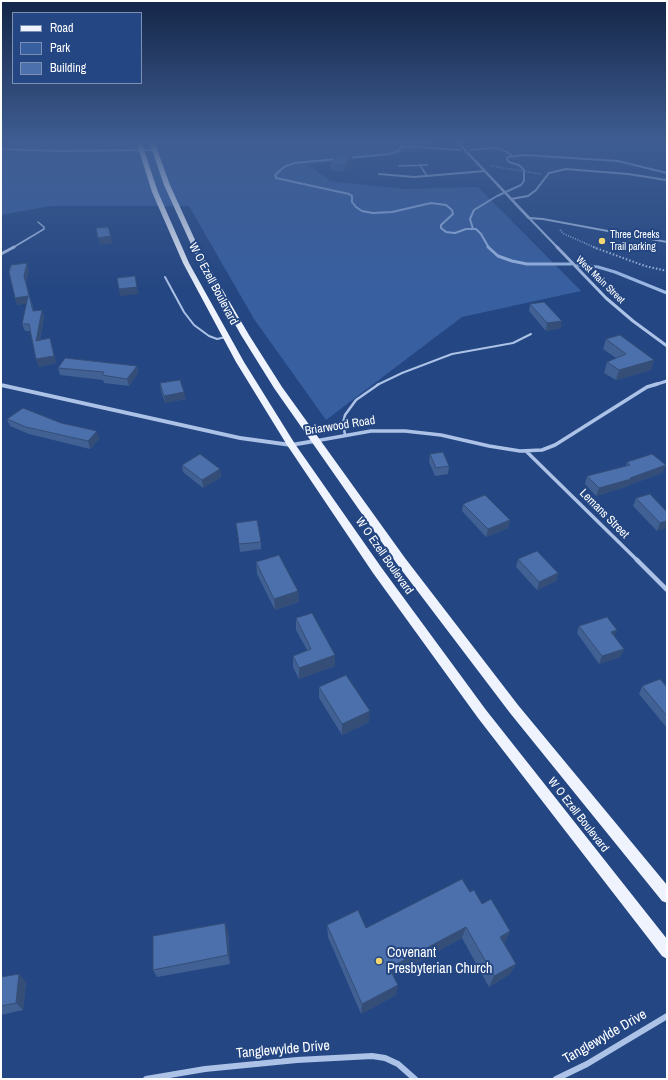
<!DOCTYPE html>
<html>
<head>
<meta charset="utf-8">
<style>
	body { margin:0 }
	#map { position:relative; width:668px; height:1080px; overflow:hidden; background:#244682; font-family:"Archivo Narrow",sans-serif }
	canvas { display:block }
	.frame { position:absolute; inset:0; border:2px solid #fff; pointer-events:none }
	.legend { position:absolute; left:12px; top:12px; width:130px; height:72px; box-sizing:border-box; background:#244682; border:1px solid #7c90b4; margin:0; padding:5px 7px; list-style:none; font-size:12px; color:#fff }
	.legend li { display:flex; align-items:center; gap:8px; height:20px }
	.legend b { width:20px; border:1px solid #7c90b4 }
</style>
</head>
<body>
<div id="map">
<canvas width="668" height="1080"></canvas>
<div class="frame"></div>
<ul class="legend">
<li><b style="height:5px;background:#eef3fd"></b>Road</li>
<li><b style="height:11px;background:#385fa0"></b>Park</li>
<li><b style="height:11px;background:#4c70ab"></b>Building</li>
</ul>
</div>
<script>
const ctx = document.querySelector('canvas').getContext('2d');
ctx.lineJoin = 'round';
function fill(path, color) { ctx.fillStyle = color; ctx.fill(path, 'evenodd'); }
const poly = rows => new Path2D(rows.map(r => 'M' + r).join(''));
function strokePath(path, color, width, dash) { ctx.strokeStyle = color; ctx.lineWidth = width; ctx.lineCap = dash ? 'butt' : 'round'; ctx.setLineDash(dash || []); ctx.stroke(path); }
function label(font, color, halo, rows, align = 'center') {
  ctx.font = font + ' "Archivo Narrow",sans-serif'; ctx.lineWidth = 4; ctx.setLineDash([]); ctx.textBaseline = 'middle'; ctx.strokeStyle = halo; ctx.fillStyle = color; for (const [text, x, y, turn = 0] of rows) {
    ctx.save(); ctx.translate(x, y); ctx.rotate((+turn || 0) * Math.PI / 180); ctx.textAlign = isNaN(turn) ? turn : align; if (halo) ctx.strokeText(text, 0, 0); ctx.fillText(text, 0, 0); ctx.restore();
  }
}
const green = poly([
	[1,141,437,141,415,150,309,165,330,181,404,189,478,187,581,291,462,317,326,420,254,319,189,206,50,206,1,215]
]);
const streamFar1 = poly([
	[399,141,402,146,460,150],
	[470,150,490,148,501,149,513,156],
	[348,158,390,154,398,151,402,146],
	[338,159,294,163,284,167,275,175,276,178,349,194,352,196,352,202,356,207,362,211,373,213,392,212,431,203,446,205,452,210,453,214,441,225,441,228,446,232,455,233,466,229,476,229,481,234,489,248],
	[473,229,470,219,474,210,497,196,521,185,524,181,524,170,519,165,509,162,507,159,508,157,524,155,618,161,667,173]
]);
const stream = poly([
	[488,247,498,256,512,261,527,264,571,264],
	[578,265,598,267,615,272,667,293]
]);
const pathFar1 = poly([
	[491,166,541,174],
	[560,230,564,234,596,248]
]);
const path = poly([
	[593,247,645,266,667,271]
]);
const serviceFar2 = poly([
	[420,165,427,176],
	[399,166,427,165],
	[14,247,44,229,44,227,38,222]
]);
const serviceFar1 = poly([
	[165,277,184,312,194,325,209,336,217,339,226,337],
	[377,385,402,373,452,354,513,343,531,334]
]);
const service = poly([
	[345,435,343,423,345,415,356,400,379,384]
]);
const minorFar4 = poly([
	[458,144,465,141],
	[1,149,58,151,154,150],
	[379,174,414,177,485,171],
	[658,179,667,180],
	[511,199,528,196,536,190,549,173,566,169,628,174,660,179],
	[529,218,558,248],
	[12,248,14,247]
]);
const minorFar3 = poly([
	[557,247,606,298,633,321,667,346],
	[1,254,14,247],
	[654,385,667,381]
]);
const minorFar2 = poly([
	[315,441,371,431,405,431,441,435,489,446,520,451,542,450,555,445,647,387,657,384],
	[527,452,638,561]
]);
const minorFar1 = poly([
	[637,560,667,590]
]);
const minor = poly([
	[146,1079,205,1069,297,1060,372,1056,385,1058,398,1064,415,1079],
	[556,1079,587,1064,667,1016]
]);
const tertiary = poly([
	[458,141,530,217,543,218,667,241,667,243,543,220,528,219,455,141,458,141],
	[1,383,240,436,291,443,315,439,318,441,315,443,291,447,240,440,1,387,1,383]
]);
const primary = poly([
	[136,141,141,141,158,192,189,263,244,362,295,444,381,567,486,710,667,939,667,959,662,956,478,718,373,573,287,445,236,362,183,263,152,192,136,141],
	[149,141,154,141,170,185,201,253,249,335,282,387,405,558,518,705,667,885,667,903,662,901,510,713,397,564,274,388,241,335,195,253,164,185,149,141]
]);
const wall = poly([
	[352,154,352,160,343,172,330,170,330,164],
	[29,270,26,283,34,311,42,310,44,317,40,340,50,338,56,363,39,367,36,359,30,331,25,331,22,324,27,303,17,305,15,298],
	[530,304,561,328,546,331,529,311],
	[606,339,654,360,651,370,616,380,604,373,607,362,616,358,603,349],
	[137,366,138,373,129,386,104,383,103,380,60,375,58,368],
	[160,383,186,399,165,403,161,391],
	[7,419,99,439,90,449,29,434,10,426],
	[430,454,449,466,448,474,435,476,429,462],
	[627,462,666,465,662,473,629,485,628,486,596,496,585,484,587,476,626,466],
	[182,465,220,469,221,477,203,488,183,472],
	[636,498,667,512,657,531,633,506],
	[463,504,510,520,508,528,486,537,462,511],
	[236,523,261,542,261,549,240,552],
	[518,559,558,573,556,581,537,590,516,567],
	[256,562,298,591,299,602,275,610,257,574],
	[296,618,335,655,335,666,299,679,293,667,293,656,307,650,296,630],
	[579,626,614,637,624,649,620,657,599,664,577,633],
	[642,686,667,687,667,728,639,694],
	[319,687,369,722,342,735,319,698],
	[470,892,510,931,505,942,504,943,516,964,510,974,489,987,462,938,393,976,396,995,361,1014,328,937,327,925,366,928],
	[228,931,230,964,157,977,153,970],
	[1,977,26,982,23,1010,1,1015]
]);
const shadedWall = poly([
	[352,154,352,160,343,172,343,166],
	[111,236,112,243,100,245,98,238],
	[27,263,29,270,26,283,24,276],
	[137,287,139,294,120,296,119,289],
	[28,296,31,303,17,305,15,298],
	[42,310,44,317,38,348,36,341],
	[562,321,561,328,546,331,547,323],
	[50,338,56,363,39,367,36,359],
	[654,360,651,370,616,380,619,370],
	[137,366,138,373,129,386,127,379],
	[184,392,186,399,165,403,164,396],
	[97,431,99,439,90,449,88,441],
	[666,465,662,473,629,485,628,486,596,496,599,488],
	[220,469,221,477,203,488,202,480],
	[510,520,508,528,486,537,488,529],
	[667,521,667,528,657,531,660,523],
	[558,573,556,581,537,590,539,582],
	[298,591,299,602,275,610,274,599],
	[617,630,614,638,611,632],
	[624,649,620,657,599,664,602,656],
	[335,655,335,666,299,679,299,668],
	[370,711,369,722,342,735,342,724],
	[225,923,228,931,230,964,228,955],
	[466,927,462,938,388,978,389,968],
	[510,931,505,942,495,948,500,937],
	[516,964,510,974,489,987,494,976],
	[19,974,26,982,23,1010,16,1003],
	[398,985,396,995,361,1014,362,1004]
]);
const building = poly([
	[352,154,343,166,330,164,337,155,352,154],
	[108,227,111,236,98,238,96,228,108,227],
	[27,263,24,276,33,311,42,310,36,341,50,338,54,356,36,359,29,324,22,324,28,296,15,298,9,272,11,265,27,263],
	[135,276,137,287,119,289,117,278,135,276],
	[544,302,562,321,547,323,530,304,544,302],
	[620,335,654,360,619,370,607,362,626,354,606,339,620,335],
	[65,358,137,366,127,379,102,375,104,372,58,368,65,358],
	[180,380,184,392,164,396,160,383,180,380],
	[23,408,61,423,97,431,88,441,26,427,7,419,23,408],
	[443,452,449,466,436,468,430,454,443,452],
	[200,454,220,469,202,480,182,465,200,454],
	[652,454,666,465,630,478,631,479,599,488,587,476,630,465,627,462,652,454],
	[650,494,667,512,667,521,660,523,636,498,650,494],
	[485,495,510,520,488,529,463,504,485,495],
	[257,520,261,542,239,544,236,523,257,520],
	[537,551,558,573,539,582,518,559,537,551],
	[279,555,298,591,274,599,256,562,279,555],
	[312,613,335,655,299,668,293,656,311,649,296,618,312,613],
	[607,617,617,630,611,632,624,649,602,656,579,626,607,617],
	[346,675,370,711,342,724,319,687,346,675],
	[660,679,667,687,667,716,642,686,660,679],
	[462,879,470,892,474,890,482,904,491,899,510,931,500,937,516,964,494,976,466,927,389,968,398,985,362,1004,327,925,358,910,366,928,462,879],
	[225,923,228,955,153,970,153,936,225,923],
	[19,974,16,1003,1,1006,1,977,19,974]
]);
const markers = [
	[602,241,4,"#f2d670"],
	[379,961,4,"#f2d670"]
];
const farPoinames = [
	["Three Creeks",610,235],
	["Trail parking",610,247]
];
const farStreetnames = [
	["West Main Street",600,280,44]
];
const streetNames = [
	["W O Ezell Boulevard",213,284,62],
	["Briarwood Road",340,426,-9],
	["Lemans Street",604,514,45],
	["W O Ezell Boulevard",384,556,55],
	["W O Ezell Boulevard",578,815,52]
];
const nearPoinames = [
	["Covenant",387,953],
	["Presbyterian Church",387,969]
];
const nearStreetnames = [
	["Tanglewylde Drive",605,1037,-30],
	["Tanglewylde Drive",283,1050,-5]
];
fill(green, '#385fa0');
strokePath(streamFar1, '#a0bce8', 2);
strokePath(stream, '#a0bce8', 3);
strokePath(pathFar1, '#acc2e7', 1.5, [1, 1.5]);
strokePath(path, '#acc2e7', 2, [1.5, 2]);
strokePath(serviceFar2, '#acc2e7', 1.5);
strokePath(serviceFar1, '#acc2e7', 2);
strokePath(service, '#acc2e7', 2.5);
strokePath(minorFar4, '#acc2e7', 2);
strokePath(minorFar3, '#acc2e7', 3);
strokePath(minorFar2, '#acc2e7', 3.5);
strokePath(minorFar1, '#acc2e7', 4.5);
strokePath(minor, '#acc2e7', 6);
fill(tertiary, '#acc2e7');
fill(primary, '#eef3fd');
fill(wall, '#416093');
fill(shadedWall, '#354e78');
fill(building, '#4c70ab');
strokePath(building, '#354e78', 1);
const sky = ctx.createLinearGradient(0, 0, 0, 293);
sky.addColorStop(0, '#142648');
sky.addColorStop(0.48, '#3f5d92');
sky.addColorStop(1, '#3f5d9200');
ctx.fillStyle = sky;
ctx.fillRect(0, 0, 668, 293);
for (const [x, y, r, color] of markers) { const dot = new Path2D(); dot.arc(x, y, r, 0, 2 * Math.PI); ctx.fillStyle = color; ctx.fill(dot); strokePath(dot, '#244682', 1.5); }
label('10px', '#fff', '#244682', farPoinames, 'left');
label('10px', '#fff', '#244682', farStreetnames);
label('12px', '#fff', '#244682', streetNames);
label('14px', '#fff', '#244682', nearPoinames, 'left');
label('14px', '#fff', '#244682', nearStreetnames);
</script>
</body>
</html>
